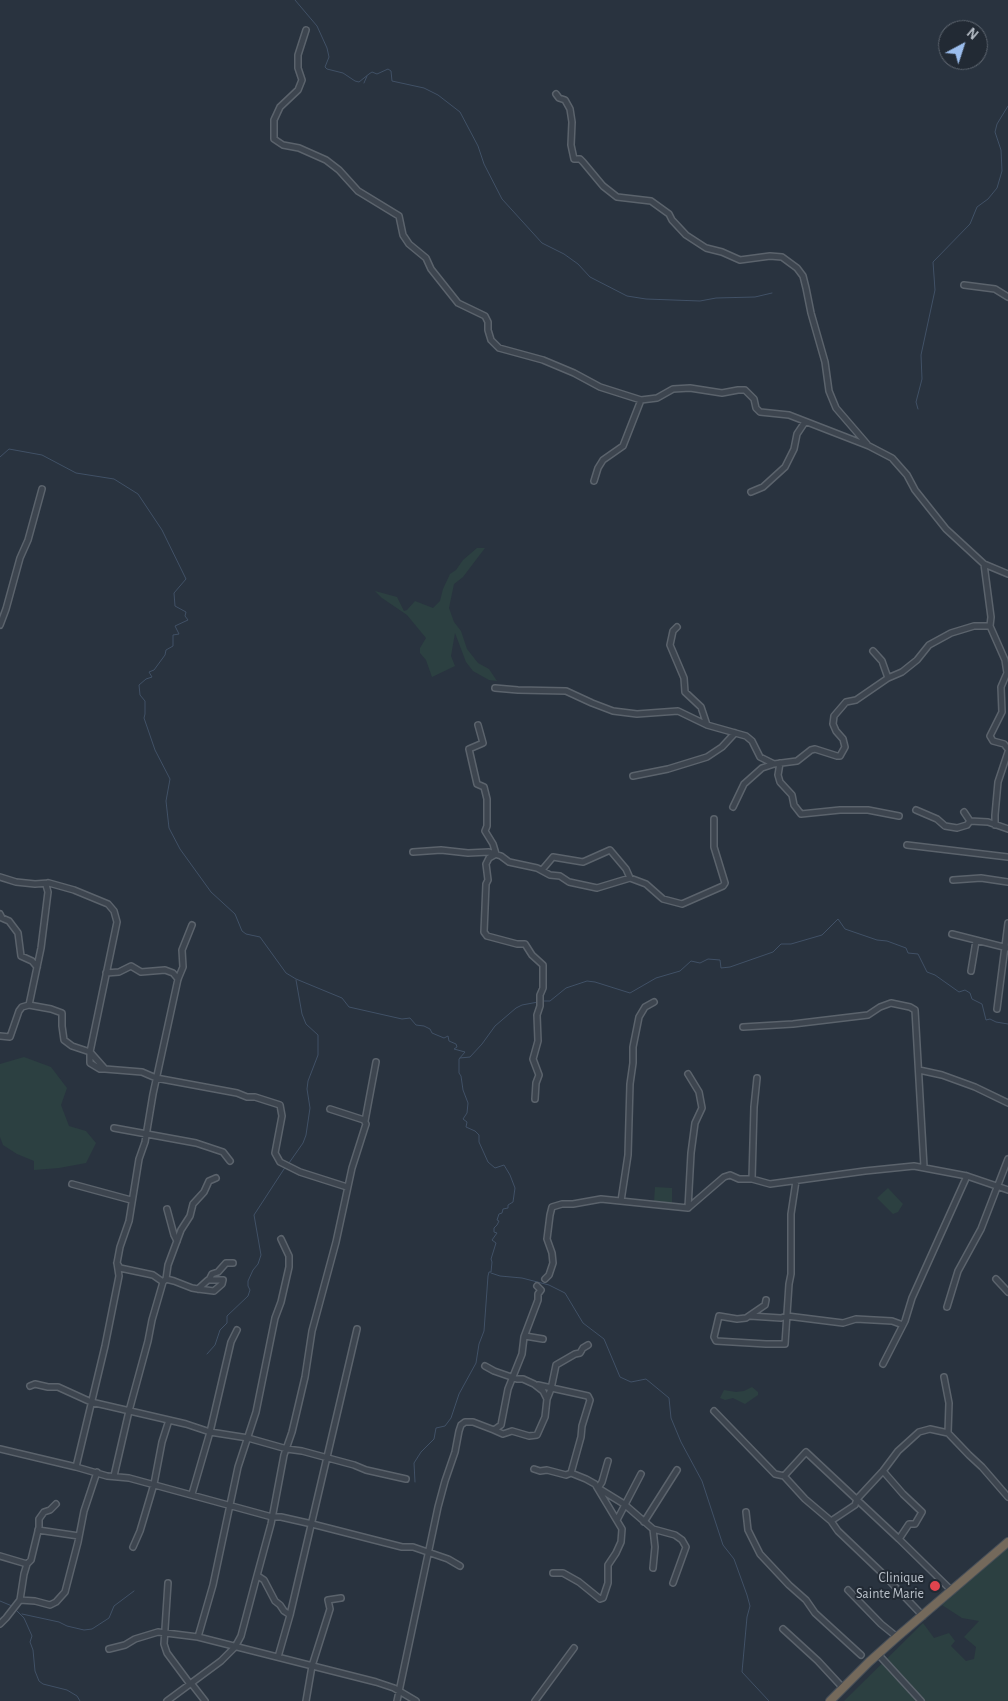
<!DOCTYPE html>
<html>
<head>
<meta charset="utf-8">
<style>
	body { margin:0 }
	#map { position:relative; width:1008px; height:1701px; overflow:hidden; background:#29333f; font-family:"Alegreya Sans",sans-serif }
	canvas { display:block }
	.north { position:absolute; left:938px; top:20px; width:50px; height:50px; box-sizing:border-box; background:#222a34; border:1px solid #5e6670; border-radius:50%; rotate:40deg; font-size:14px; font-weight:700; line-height:20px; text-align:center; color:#b9c0c9 }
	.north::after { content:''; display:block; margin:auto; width:18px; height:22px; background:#9bbded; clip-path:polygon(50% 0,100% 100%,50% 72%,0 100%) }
</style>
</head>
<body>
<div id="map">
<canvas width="1008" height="1701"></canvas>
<div class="north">N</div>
</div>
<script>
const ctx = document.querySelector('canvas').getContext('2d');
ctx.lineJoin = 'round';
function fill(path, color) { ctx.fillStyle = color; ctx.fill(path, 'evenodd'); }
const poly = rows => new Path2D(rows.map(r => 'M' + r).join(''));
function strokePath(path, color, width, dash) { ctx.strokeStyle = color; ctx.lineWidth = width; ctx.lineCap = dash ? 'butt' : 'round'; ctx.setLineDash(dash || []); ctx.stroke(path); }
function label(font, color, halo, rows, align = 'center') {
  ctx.font = font + ' "Alegreya Sans",sans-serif'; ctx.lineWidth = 4; ctx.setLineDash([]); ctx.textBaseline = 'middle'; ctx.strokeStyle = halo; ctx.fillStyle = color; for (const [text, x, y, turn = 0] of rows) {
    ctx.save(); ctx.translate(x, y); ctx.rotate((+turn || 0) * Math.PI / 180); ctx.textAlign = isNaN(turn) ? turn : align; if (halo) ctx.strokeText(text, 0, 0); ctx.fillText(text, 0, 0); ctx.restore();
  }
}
const green = poly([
	[477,548,485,548,463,577,454,584,449,608,454,622,461,631,467,649,478,663,489,669,497,681,489,680,473,671,466,662,455,633,451,656,455,666,432,677,426,660,420,653,420,648,426,638,407,615,382,598,375,591,397,597,404,611,407,610,415,601,433,608,440,601,443,589,450,574,456,570,463,560],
	[24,1057,51,1067,67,1088,61,1105,69,1126,86,1131,96,1143,86,1163,59,1168,34,1170,34,1161,17,1154,3,1145,0,1137,0,1064],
	[655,1187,672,1188,672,1204,654,1202],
	[888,1188,903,1204,898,1212,893,1214,877,1198],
	[752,1387,758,1392,758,1395,745,1404,733,1398,725,1400,720,1398,724,1390,736,1392,744,1391],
	[1008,1547,1008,1701,844,1701,923,1623,934,1638,949,1633,955,1641,951,1646,966,1661,974,1659,976,1647,964,1637,979,1621,962,1618,942,1605]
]);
const stream = poly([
	[295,0,317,26,327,48,329,57,325,67,327,69,343,73,355,81,359,82,369,74,372,72,377,74,388,69,391,71,392,81,424,88,438,95,460,112,478,146,484,164,502,199,542,243,564,254,578,264,590,277,627,296,646,299,700,301,716,298,755,297,772,293],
	[364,83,367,76],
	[918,409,916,402,922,379,921,355,935,290,933,262,970,224,977,207,988,199,997,188,1002,171,1001,150,995,132,997,124,1008,106],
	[0,457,9,449,42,455,76,473,114,479,138,494,162,530,186,579,174,593,175,606,186,612,185,616,188,620,175,626,179,634,173,635,173,646,166,650,165,655,154,670,149,672,152,677,146,679,139,685,140,695,145,701,145,714,144,718,155,750,170,779,166,801,169,828,180,849,211,892,235,914,242,931,246,934,260,937,286,973,296,979,342,998,349,1007,402,1019,410,1018,416,1025,424,1026,430,1029,432,1033,444,1038,448,1036,449,1041,456,1044,457,1047,454,1049,465,1052,459,1059,459,1073,461,1076,463,1090,468,1103,467,1113,463,1119,467,1122,466,1127,475,1131,479,1135,479,1142,488,1162,495,1168,504,1165,510,1175,515,1188,513,1202,508,1205,508,1208,503,1209,502,1213,499,1214,497,1220,499,1221,497,1225,494,1228,494,1232,497,1233,492,1240,496,1243,491,1259,492,1262,491,1272,489,1272,488,1276,484,1331,479,1344,476,1363,459,1394,451,1418,445,1426,436,1428,434,1439,421,1452,414,1463,415,1482],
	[542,1001,550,1001,566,988,587,981,595,982,630,993,656,978,680,971,691,961,700,963,708,959,720,960,721,968,730,967,773,952,781,944,791,944,822,935,838,919,845,929,877,940,887,941,906,948,908,953,918,954,927,972,935,975,959,992,965,990,970,993,972,999,982,1004,986,1020,990,1019,996,1022,1008,1024],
	[460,1058,470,1057,482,1044,495,1026,516,1008,522,1005,538,1002],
	[289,1163,303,1143,306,1135,310,1108,307,1089,308,1081,318,1055,318,1035,306,1024,302,1014,296,980],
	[491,1273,500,1276,522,1278,549,1285,565,1293,583,1323,604,1339,620,1377,631,1382,646,1379,669,1398,671,1418,681,1442,702,1481,723,1545,734,1559,747,1595,750,1606,747,1617,742,1672,769,1701],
	[207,1354,215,1345,220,1330,227,1323,227,1316,248,1296,250,1290,248,1286,248,1281,253,1270,258,1264,261,1255,254,1215,286,1166],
	[0,1601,12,1606],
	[15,1609,24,1618,32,1636,30,1642,33,1650,35,1671,39,1681,43,1684,67,1690,77,1696,80,1701],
	[22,1614,59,1622,67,1626,84,1630,92,1629,109,1618,114,1606,134,1591]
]);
const minor = poly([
	[306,30,298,55,298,68,302,80,298,90,280,107,274,120,274,139,283,145,299,148,326,160,339,170,358,191,399,216,403,235,409,244,426,258,431,269,458,303,485,316,488,322,488,330,491,340,499,348,543,360,574,373,600,387,641,400],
	[556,94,559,98,565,100,570,109,572,122,571,145,574,159,580,159,583,162,603,186,617,197,651,201,669,214,672,220,686,235,706,248,722,252,740,260,770,256,782,257,797,268,803,276,806,288,811,313,825,362,829,391,836,408,867,444],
	[964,285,995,289,1008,297],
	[594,481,598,468,603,460,623,446,641,400,657,398,673,389,690,388,722,393,738,390,745,390,754,399,756,408,760,412,789,415,869,446,892,458,907,475,915,490,946,529,984,564,991,617,990,626,1005,660,1007,673,1001,687,1002,712,990,736,993,741,1004,744,1008,749],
	[751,492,763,487,785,467,794,449,797,434,805,422],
	[984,564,1008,574],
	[0,625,6,609,20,558,28,540,42,489],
	[677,627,673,631,670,645,684,678,685,692,701,707,707,725],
	[873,651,882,661,888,678],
	[495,688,518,690,566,691,592,703,613,711,637,714,678,711,707,725,746,736,752,741,760,757,774,764],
	[478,725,483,743,469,749,477,784,484,787,487,799,487,826,485,831,493,844,496,854,489,858,486,864,488,880,486,884,484,932,487,936,517,944,525,944,532,955,543,965,543,988,540,995,540,1006,537,1015,538,1041,533,1059,539,1075,536,1083,535,1099],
	[780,763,778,775,780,782,792,795,794,805,801,814,840,810,868,810,899,816],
	[633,776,668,769,707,757,722,747,735,733],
	[733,807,744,784,762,768,774,764,797,761,811,750,815,749,837,756,840,756,845,747,843,739,836,731,833,724,834,716,846,702,856,700,888,678,902,672,917,660,929,645,951,633,974,626,990,626],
	[916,810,937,819,945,826,957,828,967,825,970,821],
	[964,812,970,821,988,822,1008,829],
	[995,825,995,815,998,782,1008,752],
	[907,845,1008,857],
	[413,852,441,850,468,853,489,852,501,856,509,862,537,868,550,875,560,876,569,882,597,888,630,878],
	[537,868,542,870,553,857,583,862,610,850,626,869,630,878,646,884,663,899,682,904,723,886,725,883,714,847,714,819],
	[0,877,16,882,35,884,49,883,74,890,108,904,114,911,117,922,90,1052,105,1069,142,1072,156,1078,237,1093,247,1097,255,1097,280,1105,282,1116,275,1153,280,1162,300,1172,347,1187],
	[953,880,981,878,1008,882],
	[0,914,2,918,9,921,18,933,21,956,32,961,37,967],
	[952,934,1008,948],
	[971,971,976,941],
	[106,973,119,972,131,966,141,972,165,970,173,973,178,979],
	[29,1005,51,1009,62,1013,62,1026,64,1040,72,1046,90,1052,90,1063,100,1069,105,1069],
	[997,1009,1008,923],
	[743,1027,793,1024,868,1015,880,1007,891,1003,910,1007,915,1010,924,1167],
	[0,1036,10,1037,19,1011,22,1007,29,1005,41,948,48,892,46,885,48,883],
	[919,1070,942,1075,975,1087,1008,1103],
	[688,1074,699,1092,702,1108,695,1123,691,1153,688,1208],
	[365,1121,376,1062],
	[114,1128,196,1143,223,1152,230,1161],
	[752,1179,754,1107,757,1078],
	[72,1184,131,1200],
	[621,1201,628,1155,630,1084,633,1063,633,1047,639,1017,645,1007,654,1002],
	[167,1209,174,1235,177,1241],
	[117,1263,120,1268,153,1275,163,1282],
	[166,1279,174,1281,192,1288,198,1289,214,1291,222,1284,223,1280,208,1280,198,1289],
	[545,1279,549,1275,553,1263,552,1253,547,1239,550,1215,552,1207,562,1204,573,1204,601,1199,688,1208,724,1177,730,1175,739,1179,752,1179,770,1184,865,1171,914,1166,967,1176,1008,1190],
	[996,1279,1008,1292],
	[209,1280,212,1274,218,1272,226,1263,233,1263],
	[766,1300,765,1305,746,1318,737,1319,719,1316,714,1337,716,1341,766,1344,785,1344,789,1284,791,1274,791,1214,796,1181],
	[947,1307,958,1271,981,1229,1008,1159],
	[750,1316,781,1318,787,1316,843,1323,856,1319,892,1321,903,1325],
	[525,1336,543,1339],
	[883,1364,905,1321,912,1298,967,1176],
	[485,1366,494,1371,517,1379,523,1379,534,1384,543,1391,547,1399,545,1417,537,1435,529,1436,512,1431,503,1434,494,1430],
	[944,1377,949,1403,948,1433],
	[538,1385,588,1396,590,1400,582,1426,581,1437,571,1473],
	[30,1386,35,1384,48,1387,58,1387,91,1402,186,1424,210,1432,248,1438,287,1449,302,1451,354,1465,366,1470,406,1479],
	[547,1399,551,1389,556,1365,575,1354,580,1353,583,1348,588,1345],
	[714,1411,775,1474,784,1476],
	[0,1449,76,1467,107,1476,129,1478,272,1517,281,1517,312,1524,402,1547,413,1547,448,1559,460,1566],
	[608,1461,602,1482,598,1488,624,1504,653,1529,655,1547,653,1568],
	[76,1467,105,1346,119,1276,117,1263,120,1247,129,1221,139,1159,145,1142,153,1094,178,979,183,967,182,950,192,925],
	[534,1469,540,1471,547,1470,566,1475,571,1473,586,1479,595,1484,622,1529,621,1542,616,1553,608,1565,608,1583,603,1598,600,1599,579,1582,563,1573,553,1573],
	[883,1471,903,1494,922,1512,915,1524,909,1524,899,1539],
	[114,1476,129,1411,148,1341,152,1320,163,1282,166,1279,168,1265,181,1230,190,1216,193,1204,204,1192,209,1181,216,1178],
	[192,1494,210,1432,231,1342,237,1330],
	[746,1512,748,1530,760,1554,789,1585,806,1600,815,1613,861,1655],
	[617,1520,641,1474],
	[831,1521,855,1505,857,1499,883,1471,898,1451,919,1432,930,1429,948,1433,969,1455,982,1467,1008,1497],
	[644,1522,677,1470],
	[653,1529,675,1535,682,1540,686,1547,673,1583],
	[38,1530,79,1536],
	[133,1547,140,1531,154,1484,162,1442,169,1420],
	[0,1556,27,1564],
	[258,1576,264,1580,275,1601,280,1605,284,1611,290,1615],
	[168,1583,164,1644,167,1653,190,1684],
	[848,1590,881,1624,897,1637],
	[20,1600,35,1601,50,1605,56,1602,65,1592,78,1542,84,1511,97,1472],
	[923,1616,881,1572,838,1531,831,1521,805,1499,784,1476,806,1452,899,1539,952,1591],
	[0,1624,6,1618,20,1600,24,1574,27,1564,31,1560,39,1527,39,1519,44,1512,50,1510,56,1504],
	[783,1629,818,1661,843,1688],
	[198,1637,213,1585,238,1467,256,1412,275,1318,281,1302,289,1267,289,1256,281,1239],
	[109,1649,125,1645,135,1639,158,1632,198,1637,376,1682,394,1688,416,1701],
	[878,1654,921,1701],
	[278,1657,290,1615,357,1329],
	[191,1683,205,1701],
	[167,1701,221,1661,235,1647,241,1636,255,1583,271,1524,284,1455,292,1432,305,1377,312,1331,336,1242,352,1168,366,1124,364,1120,330,1109],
	[306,1701,312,1666,330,1609,328,1600,341,1598],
	[397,1701,438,1507,445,1481,455,1452,459,1431,461,1425,465,1422,473,1422,494,1430,501,1425,508,1389,522,1354,524,1337,538,1300,538,1294,541,1290,537,1286],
	[535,1701,574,1648]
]);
const highway = poly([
	[830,1701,869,1662,897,1637,1008,1542]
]);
const markers = [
	[935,1586,6,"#e0444e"]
];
const poiNames = [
	["Clinique",924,1578],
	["Sainte Marie",924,1594]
];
fill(green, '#2c4041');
strokePath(stream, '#415166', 1);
strokePath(minor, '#5b636c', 8);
strokePath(highway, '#485059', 10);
strokePath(minor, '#3d454f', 5);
strokePath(highway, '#74695b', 8);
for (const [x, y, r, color] of markers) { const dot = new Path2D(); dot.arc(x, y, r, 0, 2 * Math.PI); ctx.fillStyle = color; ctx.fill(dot); strokePath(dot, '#222a34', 2); }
label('14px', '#b9c0c9', '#222a34', poiNames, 'right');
</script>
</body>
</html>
